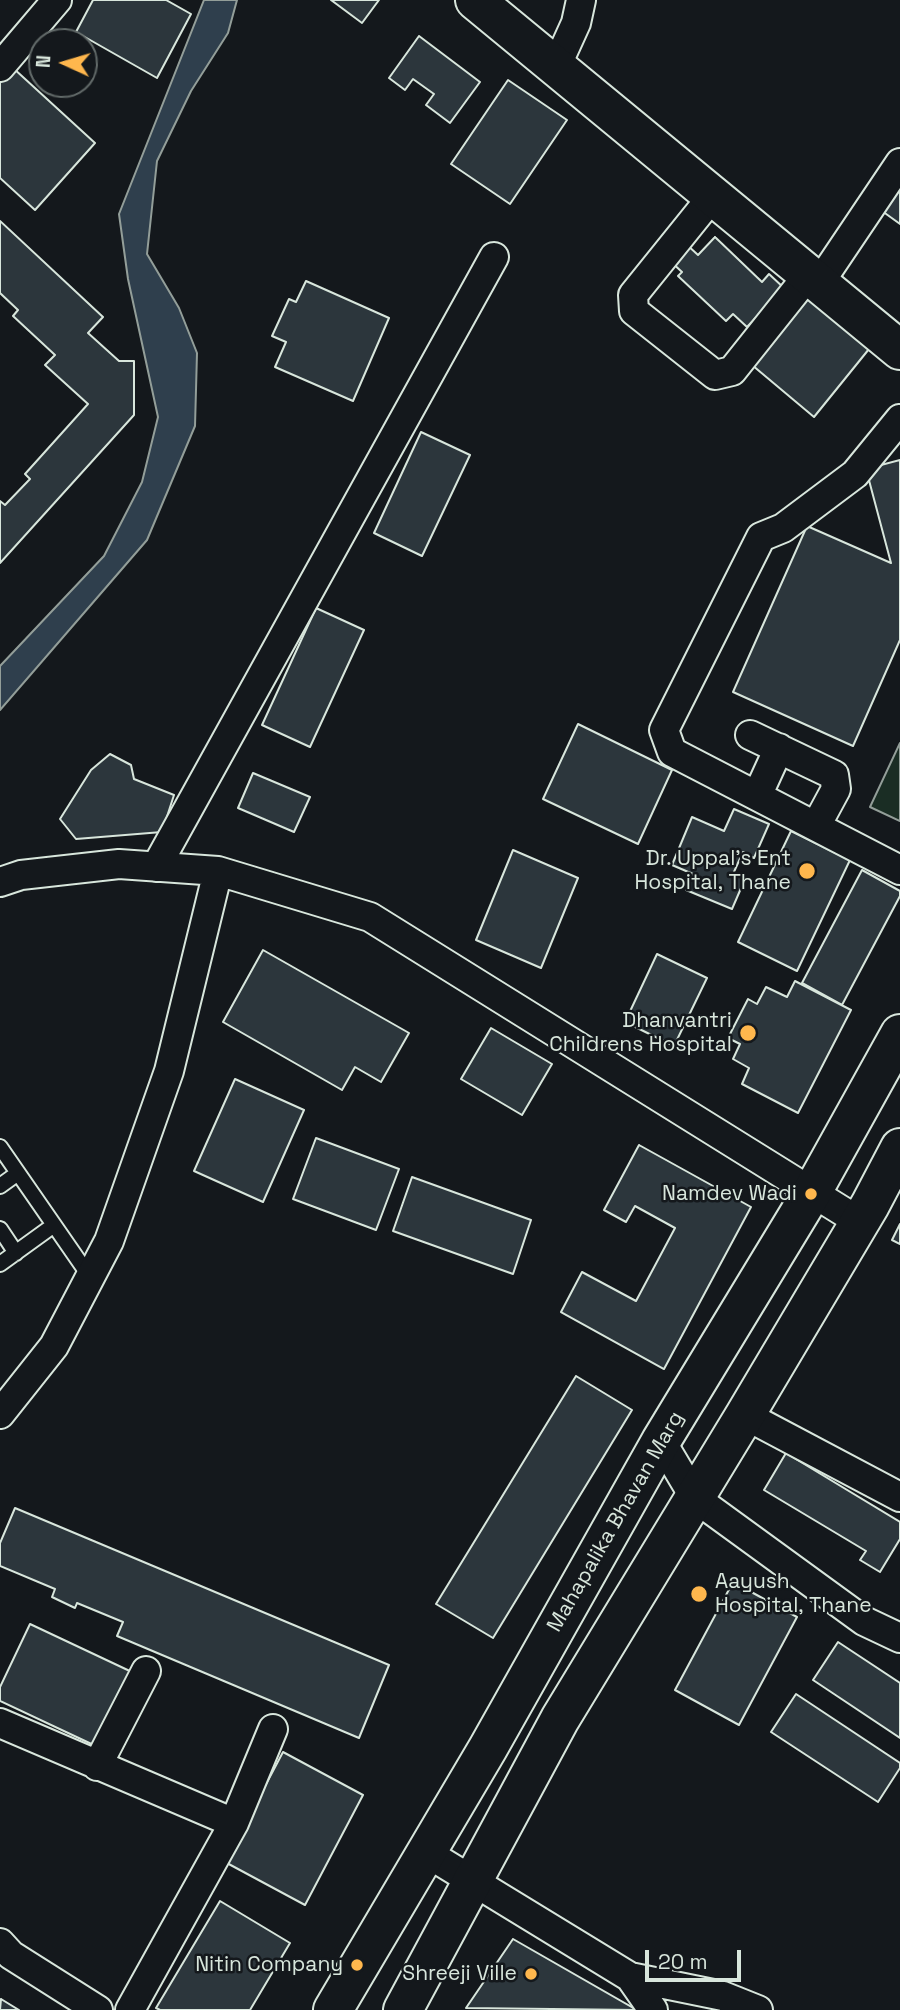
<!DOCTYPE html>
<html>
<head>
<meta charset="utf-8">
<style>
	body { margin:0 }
	#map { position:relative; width:900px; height:2010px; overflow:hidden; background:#14181c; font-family:"Space Grotesk",sans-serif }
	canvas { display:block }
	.north { position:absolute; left:28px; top:28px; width:70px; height:70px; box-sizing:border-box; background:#14181c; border:2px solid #626a69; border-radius:50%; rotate:274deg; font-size:19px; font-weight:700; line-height:28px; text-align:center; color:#d8e6dc }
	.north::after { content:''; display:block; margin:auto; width:24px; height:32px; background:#ffb74d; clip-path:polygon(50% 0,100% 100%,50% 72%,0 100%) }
	.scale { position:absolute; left:645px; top:1950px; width:96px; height:32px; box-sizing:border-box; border:4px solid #d8e6dc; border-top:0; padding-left:9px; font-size:21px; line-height:24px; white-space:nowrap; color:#d8e6dc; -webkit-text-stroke:5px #14181c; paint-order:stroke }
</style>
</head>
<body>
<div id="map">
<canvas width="900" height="2010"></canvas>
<div class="north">N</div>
<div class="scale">20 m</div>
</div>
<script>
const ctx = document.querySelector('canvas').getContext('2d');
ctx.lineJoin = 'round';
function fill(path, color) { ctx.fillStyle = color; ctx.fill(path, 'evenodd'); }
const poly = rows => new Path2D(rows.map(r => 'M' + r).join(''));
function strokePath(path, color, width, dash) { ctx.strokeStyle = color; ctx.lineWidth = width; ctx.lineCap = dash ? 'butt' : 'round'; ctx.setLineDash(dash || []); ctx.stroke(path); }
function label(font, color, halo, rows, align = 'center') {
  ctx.font = font + ' "Space Grotesk",sans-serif'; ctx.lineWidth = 5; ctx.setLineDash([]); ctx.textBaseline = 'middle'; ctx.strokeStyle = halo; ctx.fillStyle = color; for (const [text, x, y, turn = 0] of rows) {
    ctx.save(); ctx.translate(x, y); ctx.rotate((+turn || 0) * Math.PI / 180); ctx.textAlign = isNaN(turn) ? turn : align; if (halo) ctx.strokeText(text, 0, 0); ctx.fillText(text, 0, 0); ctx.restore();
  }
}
const green = poly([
	[900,743,900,821,870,807,900,743]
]);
const water = poly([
	[204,0,237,0,228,33,191,91,157,161,147,254,179,308,197,353,195,426,147,540,0,710,0,666,104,556,142,482,158,417,128,279,119,214,204,0]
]);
const building = poly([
	[93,0,166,0,191,14,157,78,76,32,93,0],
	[331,0,379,0,362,23,331,0],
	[419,36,480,82,450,123,426,105,434,94,413,79,405,90,389,78,419,36],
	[12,67,95,143,35,210,0,178,0,80,12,67],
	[508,80,567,120,510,204,451,164,508,80],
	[900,187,900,224,882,211,900,187],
	[0,221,103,317,88,333,119,361,134,361,134,415,0,563,0,501,5,505,30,479,25,474,88,404,45,365,55,355,13,316,18,310,0,293,0,221],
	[715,237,762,282,769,274,784,288,747,327,733,314,726,321,678,276,682,272,669,260,685,243,698,255,715,237],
	[306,281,389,318,353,401,275,367,286,342,272,336,289,299,296,302,306,281],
	[807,297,869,349,814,417,752,365,807,297],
	[421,432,470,455,422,556,374,533,421,432],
	[900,460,900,640,853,746,733,692,807,526,891,563,866,469,900,460],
	[316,608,364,630,310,747,262,725,316,608],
	[578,724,672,770,638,844,543,799,578,724],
	[110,754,131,765,134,779,174,795,162,832,76,839,60,819,91,770,110,754],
	[253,773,310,797,294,832,238,808,253,773],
	[734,809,769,824,754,858,743,852,733,874,745,879,732,909,686,890,693,874,672,865,692,817,724,831,734,809],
	[791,831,850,860,797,971,738,942,791,831],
	[513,850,578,878,541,968,476,940,513,850],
	[862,870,900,891,900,896,842,1005,802,983,862,870],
	[263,950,409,1033,381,1082,355,1067,342,1090,223,1022,263,950],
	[657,954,707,978,674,1046,625,1022,657,954],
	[795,981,851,1010,798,1113,742,1084,749,1068,733,1059,740,1044,728,1038,748,999,757,1004,766,987,787,997,795,981],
	[491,1028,552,1064,522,1115,461,1079,491,1028],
	[235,1079,304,1110,263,1202,194,1171,235,1079],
	[316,1138,399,1169,376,1230,293,1199,316,1138],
	[639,1145,751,1207,664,1369,561,1312,582,1272,636,1301,675,1228,635,1206,626,1222,604,1210,639,1145],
	[412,1177,531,1220,513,1274,393,1231,412,1177],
	[900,1224,900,1244,892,1240,900,1224],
	[576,1376,632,1410,493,1638,436,1604,576,1376],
	[786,1453,900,1522,900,1539,880,1572,860,1560,866,1551,764,1490,786,1453],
	[15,1508,389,1665,359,1738,117,1636,123,1622,77,1603,75,1608,52,1597,55,1589,0,1566,0,1543,15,1508],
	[733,1582,797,1617,739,1725,675,1690,733,1582],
	[30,1624,134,1673,100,1748,0,1701,0,1687,30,1624],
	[838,1642,900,1683,900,1738,813,1680,838,1642],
	[796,1694,900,1763,900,1768,878,1802,771,1732,796,1694],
	[283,1752,363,1795,305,1905,225,1862,283,1752],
	[220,1901,290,1943,250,2010,160,2010,156,2008,220,1901],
	[513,1939,637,2010,466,2008,513,1939],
	[1,1999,19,2010,0,2010,1,1999]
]);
const lane = poly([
	[0,1147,90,1277],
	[0,1186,18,1173],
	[0,1229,16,1253],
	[0,1264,54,1225]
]);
const street = poly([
	[0,67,57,0],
	[556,67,576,23,581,0],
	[712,197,633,295,634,311,715,375,732,371,810,273],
	[820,282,900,163],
	[900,419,855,474,783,528,761,537,664,730,672,752,900,870],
	[750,735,834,775,836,789,816,826],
	[757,796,779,748],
	[156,867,494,257],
	[0,882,21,875,119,864,218,871,370,917,860,1222],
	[0,1414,54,1346,109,1241,169,1071,218,871],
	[745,1415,900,1497],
	[661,1441,695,1498,864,1621,900,1638],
	[0,1723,234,1823,130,2010],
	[97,1766,146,1671],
	[234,1823,273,1729],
	[427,1853,630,1977,723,1996,758,2010],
	[0,1943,11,1955,98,2010],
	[630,1977,653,2010]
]);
const secondary = poly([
	[475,0,900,350],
	[333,2010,488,1748,661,1441,811,1194,900,1034],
	[403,2010,560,1719,745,1415,870,1205,900,1148]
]);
const markers = [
	[807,871,9,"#ffb74d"],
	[748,1033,9,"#ffb74d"],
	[811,1194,7,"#ffb74d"],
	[699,1594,9,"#ffb74d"],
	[357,1965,7,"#ffb74d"],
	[531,1974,7,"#ffb74d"]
];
const poiNames = [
	["Dr. Uppal's Ent",791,859],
	["Hospital, Thane",791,883],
	["Dhanvantri",732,1021],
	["Childrens Hospital",732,1045],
	["Namdev Wadi",797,1194],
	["Aayush",715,1582,"left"],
	["Hospital, Thane",715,1606,"left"],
	["Nitin Company",343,1965],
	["Shreeji Ville",517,1974]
];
const streetNames = [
	["Mahapalika Bhavan Marg",616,1522,-60]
];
fill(green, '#1a2d24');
strokePath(green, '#939e99', 2);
fill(water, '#2f3f4d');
strokePath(water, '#939e99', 2);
fill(building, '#2c363c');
strokePath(building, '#d8e6dc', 2);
strokePath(lane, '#d8e6dc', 18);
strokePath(street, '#d8e6dc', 32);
strokePath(secondary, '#d8e6dc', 42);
strokePath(lane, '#14181c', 14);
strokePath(street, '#14181c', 28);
strokePath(secondary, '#14181c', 38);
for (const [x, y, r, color] of markers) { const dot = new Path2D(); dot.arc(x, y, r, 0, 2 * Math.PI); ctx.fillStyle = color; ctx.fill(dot); strokePath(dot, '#14181c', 2.5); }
label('21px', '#d8e6dc', '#14181c', poiNames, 'right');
label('21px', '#d8e6dc', '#14181c', streetNames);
</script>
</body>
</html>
